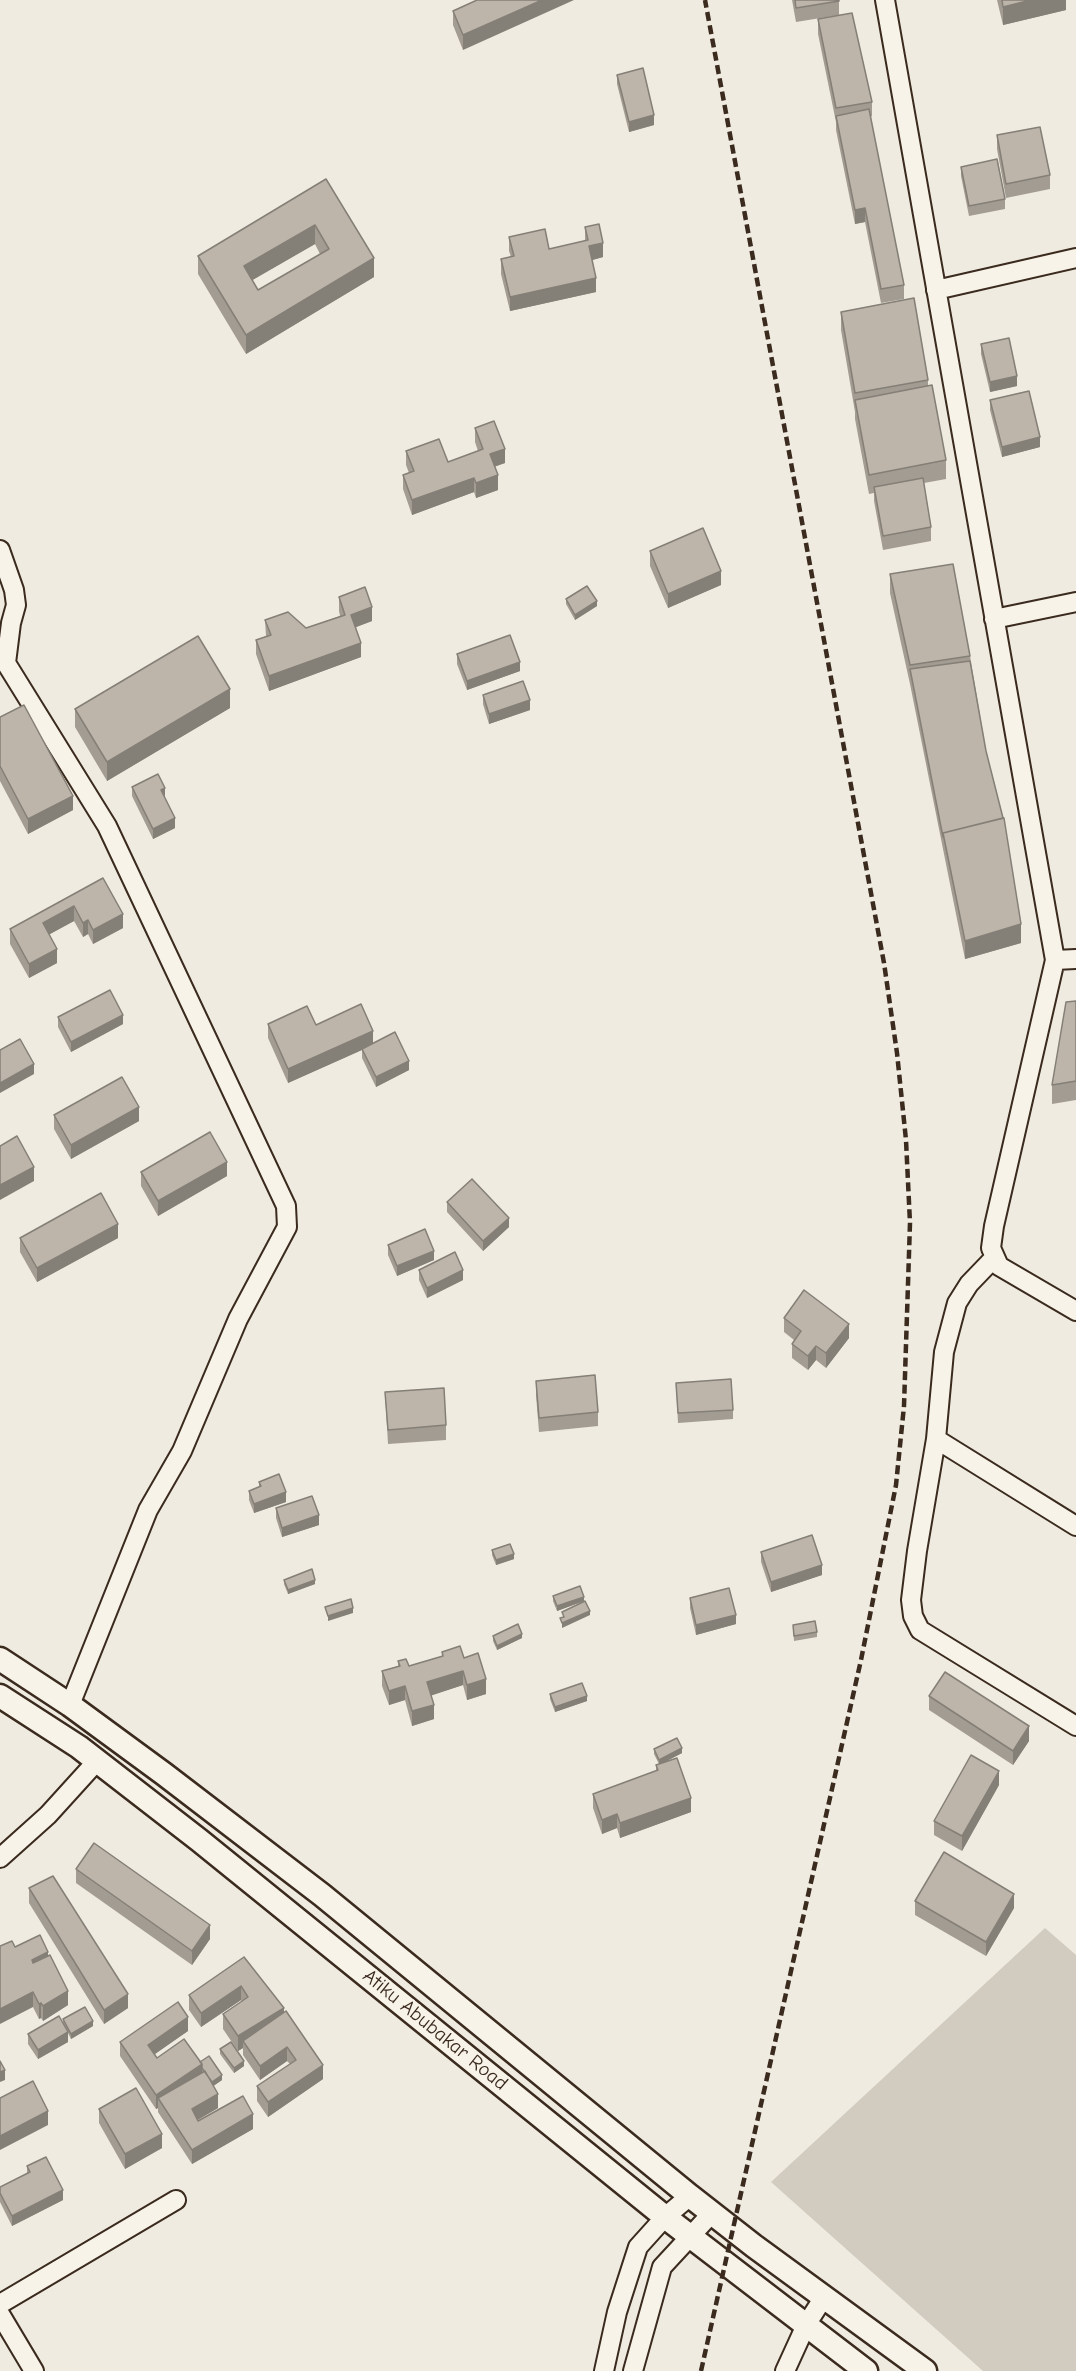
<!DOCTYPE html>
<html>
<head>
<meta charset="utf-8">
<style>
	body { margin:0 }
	canvas { display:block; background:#efebe0 }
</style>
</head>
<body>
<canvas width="1076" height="2371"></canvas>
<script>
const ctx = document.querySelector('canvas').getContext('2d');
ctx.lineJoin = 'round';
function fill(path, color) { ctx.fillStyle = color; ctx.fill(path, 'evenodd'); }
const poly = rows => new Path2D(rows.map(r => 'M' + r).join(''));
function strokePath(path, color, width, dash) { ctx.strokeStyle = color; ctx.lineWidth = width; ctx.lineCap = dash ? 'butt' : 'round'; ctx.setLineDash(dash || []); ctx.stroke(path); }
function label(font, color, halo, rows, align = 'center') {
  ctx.font = font + ' "Comic Neue",sans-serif'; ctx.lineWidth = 4.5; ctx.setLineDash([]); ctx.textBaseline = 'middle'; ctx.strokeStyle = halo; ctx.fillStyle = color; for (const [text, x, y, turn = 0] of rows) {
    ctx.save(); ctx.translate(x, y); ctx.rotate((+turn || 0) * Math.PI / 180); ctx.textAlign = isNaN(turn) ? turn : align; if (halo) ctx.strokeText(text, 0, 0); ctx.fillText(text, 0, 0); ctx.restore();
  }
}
const green = poly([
	[1045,1928,1076,1955,1076,2371,983,2371,771,2182]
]);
const minor = poly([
	[885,0,1055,960,994,1226,991,1248,999,1266,1076,1311],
	[936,290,1076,258],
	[0,550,14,590,16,605,11,623,6,663,107,826,286,1206,287,1227,238,1319,182,1451,148,1510,70,1705],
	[994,619,1076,602],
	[1055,960,1076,959],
	[994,1258,969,1284,957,1303,944,1352,936,1439,917,1551,911,1600,913,1616,920,1630,1076,1726],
	[936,1439,1076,1526],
	[0,1858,48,1815,97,1761],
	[0,2304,176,2200],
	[0,2314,34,2371],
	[604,2371,617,2312,638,2247,665,2217,690,2196],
	[633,2371,662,2267,712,2213],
	[785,2371,806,2325,824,2297]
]);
const tertiary = poly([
	[0,1659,70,1705,164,1774,322,1895,690,2196,754,2246,925,2371],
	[0,1696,79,1747,199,1840,665,2217,866,2371]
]);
const rail = poly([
	[701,2371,861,1660,896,1485,904,1406,910,1223,906,1140,897,1053,884,963,705,0]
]);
const wall = poly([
	[477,0,463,50,453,25,453,11],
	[792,0,839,0,839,15,796,22],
	[997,0,1066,0,1066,10,1003,25],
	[818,19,872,102,872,116,870,117,904,285,904,299,881,303,865,222,855,224,836,130,836,122,818,34],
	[617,75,654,125,629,132,617,84],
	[997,135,1050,175,1050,189,1006,198,997,149],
	[961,167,1005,199,1005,209,969,216,961,176],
	[326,179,374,277,246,354,198,274,198,256],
	[315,244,320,254,258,290,252,280],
	[585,227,603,257,592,260,596,292,510,311,501,274,501,259,511,257,509,251,509,237,549,249,585,241],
	[841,312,928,380,928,386,946,460,946,479,924,483,931,527,931,541,883,550,874,501,874,493,869,494,855,419,855,412,841,330],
	[981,344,1017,386,990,392,981,354],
	[990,400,1040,447,1002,457,990,410],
	[475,428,505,463,494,467,498,490,476,498,474,492,412,515,403,489,403,475,409,473,406,465,406,451,448,462,478,451,475,442],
	[650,551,721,585,668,608,650,566],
	[890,574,970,656,986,751,1021,943,965,959,910,684,890,593],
	[339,597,372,621,356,627,361,657,269,691,256,654,256,640,266,636,265,620,306,628,340,616,339,611],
	[566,599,597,606,575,620,566,604],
	[457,654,520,671,467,690,457,664],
	[483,695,530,710,489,724,483,704],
	[230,708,107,781,75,727,75,709],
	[0,717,73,810,28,834,0,781],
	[132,787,175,828,153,839,132,796],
	[103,878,123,928,93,944,88,934,83,937,74,921,49,934,57,963,29,978,10,944,10,929],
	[1076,1001,1076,1100,1052,1104,1052,1085],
	[58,1017,123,1024,71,1052,58,1027],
	[268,1024,316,1025,373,1043,409,1070,376,1087,362,1058,362,1050,288,1083,268,1038],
	[54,1115,139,1121,71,1159,54,1129],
	[141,1172,227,1176,158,1216,141,1186],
	[447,1202,509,1227,483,1251,447,1212],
	[20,1238,118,1238,37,1282,20,1252],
	[388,1245,434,1260,397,1276,388,1255],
	[419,1270,463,1280,427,1298,419,1280],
	[784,1318,849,1338,826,1368,816,1360,808,1370,792,1358,792,1344,794,1340,784,1332],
	[536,1381,598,1412,598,1426,539,1432,536,1395],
	[676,1383,733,1410,733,1419,678,1423],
	[385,1392,446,1425,446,1440,388,1444],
	[259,1482,286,1502,254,1513,249,1500,249,1491,259,1487],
	[276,1508,319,1525,282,1537,276,1518],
	[492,1550,514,1559,496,1565,492,1555],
	[761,1552,822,1575,771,1592,761,1562],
	[284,1580,315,1584,288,1594,284,1584],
	[553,1596,584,1601,557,1611,553,1601],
	[690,1598,736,1624,696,1635,690,1608],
	[793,1625,817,1632,817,1637,794,1641],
	[493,1636,522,1638,497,1650,493,1641],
	[442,1652,464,1658,486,1694,467,1700,463,1685,431,1695,434,1719,412,1726,405,1700,389,1705,382,1686,382,1671,398,1666,398,1661,409,1666,442,1656],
	[550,1694,587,1701,555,1712,550,1699],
	[929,1696,1029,1741,1013,1765,929,1710],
	[654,1749,682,1753,663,1763,691,1812,620,1838,617,1828,602,1834,593,1808,593,1794,656,1771,656,1765,659,1764,654,1754],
	[999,1785,962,1851,934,1835,934,1821],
	[76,1869,210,1939,192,1965,76,1883],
	[29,1888,128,2008,104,2024,29,1903],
	[915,1901,1014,1908,986,1956,915,1915],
	[15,1947,48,1956,68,2005,43,2021,41,2018,39,2019,33,2007],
	[244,1957,284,2013,323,2079,268,2117,257,2101,257,2086,290,2064,287,2061,260,2080,243,2055,243,2048,238,2051,223,2029,223,2014,242,2002,241,2000,201,2027,189,2010,189,1995],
	[63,2019,93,2026,71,2039,68,2033,68,2042,38,2059,28,2044,28,2034,63,2023],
	[188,2031,154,2054,157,2058,200,2062,222,2080,213,2086,218,2108,198,2120,198,2121,253,2129,192,2164,158,2112,158,2108,156,2109,120,2056,120,2042],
	[220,2049,244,2066,234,2073,220,2054],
	[99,2109,162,2148,125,2169,99,2123],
	[27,2166,63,2200,12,2226,0,2202,0,2187,27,2173]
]);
const shadedWall = poly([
	[542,0,574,0,463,50,463,35],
	[1031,0,1066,0,1066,10,1003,25,1003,7],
	[654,115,654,125,629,132,629,122],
	[865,208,865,222,855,224,855,210],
	[315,225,315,244,244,285,244,266],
	[603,243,603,257,589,261,589,246],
	[374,258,374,277,246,354,246,335],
	[596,278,596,292,510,311,510,297],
	[1017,376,1017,386,990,392,990,382],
	[1040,437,1040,447,1002,457,1002,447],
	[505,449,505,463,490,468,490,454],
	[498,475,498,490,476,498,476,483],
	[474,478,474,492,412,515,412,500],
	[721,571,721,585,668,608,668,594],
	[597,601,597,606,575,620,575,615],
	[372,607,372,621,351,629,351,615],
	[361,643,361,657,269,691,269,676],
	[520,662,520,671,467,690,467,681],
	[230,689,230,708,107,781,107,762],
	[530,700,530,710,489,724,489,714],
	[165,788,165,797,161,790],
	[73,796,73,810,28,834,28,819],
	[175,818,175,828,153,839,153,829],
	[74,906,74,921,43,938,43,923],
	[123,914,123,928,93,944,93,930],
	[88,920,88,934,83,937,83,923],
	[1021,924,1021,943,965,959,965,941],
	[57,949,57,963,29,978,29,964],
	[123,1015,123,1024,71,1052,71,1042],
	[373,1031,373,1045,288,1083,288,1069],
	[409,1061,409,1070,376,1087,376,1077],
	[34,1064,34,1074,0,1093,0,1083],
	[139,1107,139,1121,71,1159,71,1145],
	[227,1162,227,1176,158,1216,158,1201],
	[34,1167,34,1181,0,1200,0,1185],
	[509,1218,509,1227,483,1251,483,1241],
	[118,1224,118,1238,37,1282,37,1268],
	[434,1251,434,1260,397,1276,397,1266],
	[463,1270,463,1280,427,1298,427,1288],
	[849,1324,849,1338,826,1368,826,1353],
	[816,1346,816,1360,808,1370,808,1356],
	[286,1492,286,1502,254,1513,254,1504],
	[319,1515,319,1525,282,1537,282,1528],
	[514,1554,514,1559,496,1565,496,1560],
	[822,1565,822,1575,771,1592,771,1582],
	[315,1580,315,1584,288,1594,288,1590],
	[584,1597,584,1601,557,1611,557,1606],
	[353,1608,353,1613,328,1621,328,1616],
	[590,1611,590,1615,562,1628,562,1623],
	[736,1615,736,1624,696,1635,696,1625],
	[522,1634,522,1638,497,1650,497,1646],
	[463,1671,463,1685,427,1697,427,1682],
	[486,1679,486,1694,467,1700,467,1685],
	[405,1686,405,1700,389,1705,389,1691],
	[587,1696,587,1701,555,1712,555,1707],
	[434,1705,434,1719,412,1726,412,1711],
	[1029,1726,1029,1741,1013,1765,1013,1751],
	[682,1748,682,1753,659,1765,659,1760],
	[999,1771,999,1785,962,1851,962,1836],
	[691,1798,691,1812,620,1838,620,1823],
	[617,1814,617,1828,602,1834,602,1820],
	[1014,1894,1014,1908,986,1956,986,1942],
	[210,1925,210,1939,192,1965,192,1951],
	[48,1952,48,1966,32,1974,32,1960],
	[241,1986,241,2000,201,2027,201,2013],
	[68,1991,68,2005,43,2021,43,2006],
	[33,1992,33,2007,0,2024,0,2009],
	[128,1994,128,2008,104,2024,104,2010],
	[41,2003,41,2018,39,2019,39,2004],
	[284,2008,284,2022,243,2041,243,2048,238,2051,238,2036],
	[188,2017,188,2031,148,2059,148,2045],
	[93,2021,93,2026,71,2039,71,2034],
	[68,2032,68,2042,38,2059,38,2050],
	[287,2047,287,2061,260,2080,260,2066],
	[244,2061,244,2066,234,2073,234,2068],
	[202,2064,202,2078,158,2098,158,2108,156,2109,156,2095],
	[323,2065,323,2079,268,2117,268,2102],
	[5,2070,5,2080,0,2082,0,2072],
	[222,2075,222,2080,212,2087,212,2082],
	[218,2094,218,2108,192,2123,192,2109],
	[48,2111,48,2125,0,2150,0,2136],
	[253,2114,253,2129,192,2164,192,2150],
	[162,2134,162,2148,125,2169,125,2154],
	[63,2190,63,2200,12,2226,12,2216]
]);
const building = poly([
	[477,0,542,0,463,35,453,11,477,0],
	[795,0,839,0,839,1,796,8,795,0],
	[1002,0,1031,0,1003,7,1002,0],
	[852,13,872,102,836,108,818,19,852,13],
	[643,68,654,115,629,122,617,75,643,68],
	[869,109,904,285,881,289,865,208,855,210,836,116,869,109],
	[1040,127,1050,175,1006,184,997,135,1040,127],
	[997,159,1005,199,969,206,961,167,997,159],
	[326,179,374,258,246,335,198,256,326,179],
	[315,225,329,249,258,290,244,266,315,225],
	[599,224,603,243,589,246,596,278,510,297,501,259,514,256,509,237,545,229,549,249,588,240,585,227,599,224],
	[914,298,928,380,855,393,841,312,914,298],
	[1009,338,1017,376,990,382,981,344,1009,338],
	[932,385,946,460,869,475,855,400,932,385],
	[1029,391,1040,437,1002,447,990,400,1029,391],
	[494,421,505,449,490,454,498,475,476,483,474,478,412,500,403,475,414,471,406,451,439,439,448,462,483,449,475,428,494,421],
	[923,478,931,527,883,536,874,487,923,478],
	[703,528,721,571,668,594,650,551,703,528],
	[953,564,970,656,910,665,890,574,953,564],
	[587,586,597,601,575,615,566,599,587,586],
	[365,587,372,607,351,615,361,643,269,676,256,640,271,635,265,620,288,612,306,628,345,615,339,597,365,587],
	[510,635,520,662,467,681,457,654,510,635],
	[198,636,230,689,107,762,75,709,198,636],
	[970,661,986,751,1003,818,943,833,943,837,910,669,970,661],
	[523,681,530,700,489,714,483,695,523,681],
	[24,705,73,796,28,819,0,766,0,717,24,705],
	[158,774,165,788,161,790,175,818,153,829,132,787,158,774],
	[1004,818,1021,924,965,941,943,833,1004,818],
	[103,878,123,914,93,930,88,920,83,923,74,906,43,923,57,949,29,964,10,929,103,878],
	[110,990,123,1015,71,1042,58,1017,110,990],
	[1076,1001,1076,1081,1052,1085,1066,1002,1076,1001],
	[361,1004,373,1031,288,1069,268,1024,307,1006,316,1025,361,1004],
	[395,1032,409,1061,376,1077,362,1049,395,1032],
	[20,1039,34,1064,0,1083,0,1050,20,1039],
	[122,1077,139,1107,71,1145,54,1115,122,1077],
	[210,1132,227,1162,158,1201,141,1172,210,1132],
	[17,1136,34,1167,0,1185,0,1146,17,1136],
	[472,1179,509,1218,483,1241,447,1202,472,1179],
	[101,1193,118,1224,37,1268,20,1238,101,1193],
	[425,1229,434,1251,397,1266,388,1245,425,1229],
	[455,1252,463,1270,427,1288,419,1270,455,1252],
	[804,1290,849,1324,826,1353,816,1346,808,1356,792,1344,801,1331,784,1318,804,1290],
	[595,1375,598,1412,539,1418,536,1381,595,1375],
	[731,1379,733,1410,678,1413,676,1383,731,1379],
	[444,1388,446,1425,388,1430,385,1392,444,1388],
	[279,1474,286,1492,254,1504,249,1491,261,1486,259,1482,279,1474],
	[312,1496,319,1515,282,1528,276,1508,312,1496],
	[812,1535,822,1565,771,1582,761,1552,812,1535],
	[510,1544,514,1554,496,1560,492,1550,510,1544],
	[312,1569,315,1580,288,1590,284,1580,312,1569],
	[580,1586,584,1597,557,1606,553,1596,580,1586],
	[729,1588,736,1615,696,1625,690,1598,729,1588],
	[351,1599,353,1608,328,1616,325,1607,351,1599],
	[585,1601,590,1611,562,1623,560,1618,564,1617,562,1612,585,1601],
	[815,1621,817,1632,794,1636,793,1625,815,1621],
	[518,1624,522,1634,497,1646,493,1636,518,1624],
	[460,1646,464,1658,478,1653,486,1679,467,1685,463,1671,427,1682,434,1705,412,1711,405,1686,389,1691,382,1671,400,1666,398,1661,406,1659,409,1666,443,1656,442,1652,460,1646],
	[945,1672,1029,1726,1013,1751,929,1696,945,1672],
	[582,1683,587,1696,555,1707,550,1694,582,1683],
	[677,1738,682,1748,659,1760,654,1749,677,1738],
	[971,1755,999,1771,962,1836,934,1821,971,1755],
	[677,1758,691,1798,620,1823,617,1814,602,1820,593,1794,658,1770,656,1765,677,1758],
	[94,1843,210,1925,192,1951,76,1869,94,1843],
	[944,1852,1014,1894,986,1942,915,1901,944,1852],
	[53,1876,128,1994,104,2010,29,1888,53,1876],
	[40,1935,48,1952,32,1960,33,1963,50,1955,68,1991,43,2006,41,2003,39,2004,33,1992,0,2009,0,1946,12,1941,15,1947,40,1935],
	[244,1957,284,2008,238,2036,223,2014,248,1997,241,1986,201,2013,189,1995,244,1957],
	[178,2002,188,2017,148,2045,157,2058,184,2039,202,2064,156,2095,120,2042,178,2002],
	[85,2007,93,2021,71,2034,63,2019,85,2007],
	[286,2011,323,2065,268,2102,257,2086,296,2060,287,2047,260,2066,243,2041,286,2011],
	[59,2016,68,2032,38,2050,28,2034,59,2016],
	[231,2042,244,2061,234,2068,220,2049,231,2042],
	[209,2056,222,2075,212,2082,202,2068,202,2064,200,2062,209,2056],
	[0,2061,5,2070,0,2072,0,2061],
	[205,2071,218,2094,192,2109,198,2121,243,2096,253,2114,192,2150,158,2098,205,2071],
	[33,2081,48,2111,0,2136,0,2098,33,2081],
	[136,2088,162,2134,125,2154,99,2109,136,2088],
	[46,2157,63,2190,12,2216,0,2193,0,2187,30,2172,27,2166,46,2157]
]);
const streetNames = [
	["Atiku Abubakar Road",435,2030,39]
];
fill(green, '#d1cbc0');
strokePath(minor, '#3b2a1e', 22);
strokePath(tertiary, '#3b2a1e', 27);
strokePath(minor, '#f7f3e8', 18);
strokePath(tertiary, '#f7f3e8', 22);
strokePath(rail, '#3b2a1e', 4.5, [9, 4.5]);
fill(wall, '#a39c92');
fill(shadedWall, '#847f77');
fill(building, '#bdb5aa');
strokePath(building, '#847f77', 1.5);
label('20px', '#3b2a1e', '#f7f3e8', streetNames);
</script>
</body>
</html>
